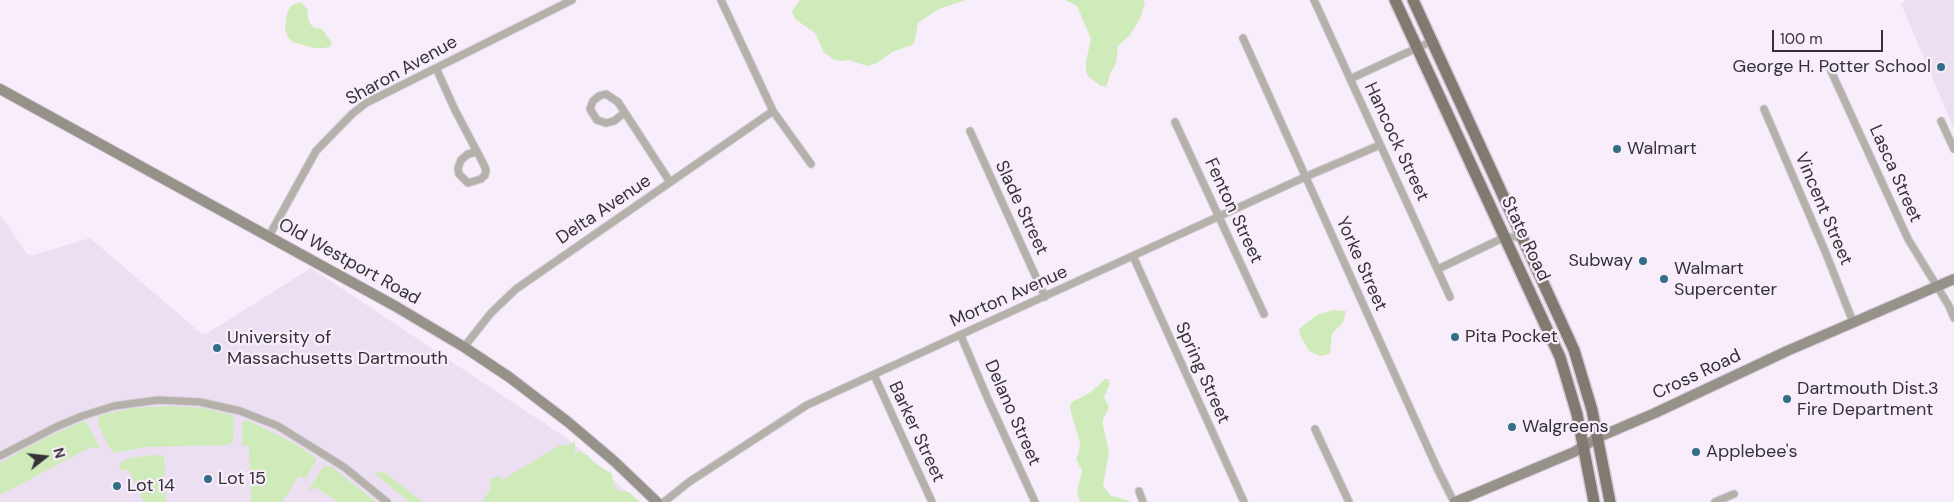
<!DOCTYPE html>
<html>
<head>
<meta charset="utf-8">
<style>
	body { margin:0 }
	#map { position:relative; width:1954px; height:502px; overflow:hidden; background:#f8eefb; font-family:"DM Sans",sans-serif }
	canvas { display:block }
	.north { position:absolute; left:20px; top:432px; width:50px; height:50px; -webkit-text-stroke:4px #f8eefb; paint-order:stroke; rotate:74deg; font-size:14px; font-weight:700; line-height:20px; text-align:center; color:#353136 }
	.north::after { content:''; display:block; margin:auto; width:18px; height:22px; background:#353136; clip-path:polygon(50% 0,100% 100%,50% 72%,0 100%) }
	.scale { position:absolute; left:1772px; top:30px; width:111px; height:22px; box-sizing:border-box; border:2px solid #353136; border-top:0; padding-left:6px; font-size:15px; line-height:18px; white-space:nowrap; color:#353136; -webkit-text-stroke:4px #f8eefb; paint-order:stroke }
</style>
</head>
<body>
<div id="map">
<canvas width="1954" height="502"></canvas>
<div class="north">N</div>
<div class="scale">100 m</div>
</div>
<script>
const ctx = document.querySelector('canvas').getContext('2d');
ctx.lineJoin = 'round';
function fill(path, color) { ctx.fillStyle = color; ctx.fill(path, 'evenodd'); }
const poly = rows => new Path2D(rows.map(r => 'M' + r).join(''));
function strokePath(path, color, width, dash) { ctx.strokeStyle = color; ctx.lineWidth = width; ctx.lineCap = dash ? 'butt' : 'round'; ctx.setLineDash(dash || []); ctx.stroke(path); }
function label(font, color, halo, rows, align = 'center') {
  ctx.font = font + ' "DM Sans",sans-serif'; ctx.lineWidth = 4.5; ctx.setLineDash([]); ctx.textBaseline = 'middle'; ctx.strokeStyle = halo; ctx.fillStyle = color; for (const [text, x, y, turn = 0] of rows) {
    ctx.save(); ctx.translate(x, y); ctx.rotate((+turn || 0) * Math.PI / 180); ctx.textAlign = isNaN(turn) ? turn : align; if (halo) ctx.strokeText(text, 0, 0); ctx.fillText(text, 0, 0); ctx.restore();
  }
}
const built = poly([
	[1906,0,1954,0,1954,129,1901,4],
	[0,214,27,254,33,255,90,238,202,334,206,334,311,268,568,439,638,502,0,502]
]);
const green = poly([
	[800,0,966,0,939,9,925,18,918,23,915,40,912,45,892,52,877,63,867,66,849,60,841,61,835,60,824,53,815,33,795,19,792,11],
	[1065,0,1143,0,1145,4,1139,21,1129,36,1118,46,1116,63,1110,75,1106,87,1101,86,1088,76,1086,72,1086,61,1091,39,1077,6],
	[301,2,308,10,308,18,311,25,315,28,322,29,332,43,331,46,325,48,314,48,292,42,288,37,285,30,287,13,292,5],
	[1333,310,1346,311,1343,322,1332,334,1330,354,1320,356,1309,351,1300,335,1299,329,1317,315],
	[1105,379,1108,379,1110,384,1104,397,1109,407,1103,420,1103,426,1109,451,1103,486,1110,495,1132,502,1080,502,1077,492,1082,471,1076,459,1079,452,1080,442,1071,413,1070,405,1072,402,1091,392],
	[169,406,202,408,232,415,234,420,233,442,228,445,146,447,114,453,109,447,98,424,99,416,106,414,133,408],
	[247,420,292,442,316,458,316,461,305,479,299,476,282,502,251,502,249,446,242,446,242,423],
	[84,421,87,423,100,448,91,447,0,495,0,463,41,440],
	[575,441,575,454,580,451,587,455,595,463,612,474,614,485,619,491,629,492,640,502,482,502,491,488,489,479,500,476,502,480,560,445,571,445],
	[155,455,164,456,166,502,144,502,128,469,121,471,119,465,121,462,130,458],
	[324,466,332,467,376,502,338,502,315,487,310,491,309,489],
	[384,472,423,502,409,502,374,473]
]);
const street = poly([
	[721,0,773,111,811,164],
	[1314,0,1450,297],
	[1243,38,1437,468,1454,502],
	[436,68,455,110,483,163,486,170,485,175,481,179,468,183,459,174,458,168,461,160,468,154,477,152],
	[1831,71,1908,239,1949,306,1954,318],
	[1350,79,1432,41],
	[1764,109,1825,251,1853,322],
	[624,113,614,121,606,123,597,120,590,109,593,101,599,96,606,94,618,102,670,182],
	[1941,121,1954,149],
	[1175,122,1264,314],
	[970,131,1045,297],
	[269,236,316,151,352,114,366,103,572,0],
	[1133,256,1244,502],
	[1438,269,1505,237,1522,237],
	[961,336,987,397,1035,502],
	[464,347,491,313,516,289,773,111],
	[874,375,932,502],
	[1315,429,1349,502],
	[0,456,56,427,82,416,114,406,158,400,200,402,240,411,278,426,344,467,387,502],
	[1139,491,1143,502],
	[664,502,689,482,807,405,1305,177,1380,145],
	[1715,502,1734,494]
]);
const secondary = poly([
	[0,89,395,306,464,347,509,377,568,422,614,461,657,502],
	[1455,502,1574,452,1599,437,1655,413,1787,351,1954,279]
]);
const primary = poly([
	[1395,0,1560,357,1577,414,1594,502],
	[1413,0,1574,350,1592,410,1610,502]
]);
const markers = [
	[1941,67,5,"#326e86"],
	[1617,149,5,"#326e86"],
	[1643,261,5,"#326e86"],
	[1664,279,5,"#326e86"],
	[1455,337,5,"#326e86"],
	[217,348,5,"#326e86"],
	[1787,399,5,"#326e86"],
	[1512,427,5,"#326e86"],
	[1696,452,5,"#326e86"],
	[208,479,5,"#326e86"],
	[117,486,5,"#326e86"]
];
const poiNames = [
	["George H. Potter School",1931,67,"right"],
	["Walmart",1627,149],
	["Subway",1633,261,"right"],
	["Walmart",1674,269],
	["Supercenter",1674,290],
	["Pita Pocket",1465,337],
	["University of",227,338],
	["Massachusetts Dartmouth",227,359],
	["Dartmouth Dist.3",1797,389],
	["Fire Department",1797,410],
	["Walgreens",1522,427],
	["Applebee's",1706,452],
	["Lot 15",218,479],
	["Lot 14",127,486]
];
const streetNames = [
	["Sharon Avenue",402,71,-29],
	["Hancock Street",1396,142,65],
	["Lasca Street",1895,174,66],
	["Slade Street",1021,208,65],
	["Vincent Street",1823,209,67],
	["Delta Avenue",604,210,-34],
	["Fenton Street",1233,211,65],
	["State Road",1525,239,65],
	["Old Westport Road",349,262,29],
	["Yorke Street",1361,264,66],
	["Morton Avenue",1009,297,-24],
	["Spring Street",1202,373,66],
	["Cross Road",1697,375,-25],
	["Delano Street",1012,413,66],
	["Barker Street",916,432,65]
];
fill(built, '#eddff2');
fill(green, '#cfebb9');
strokePath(street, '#d5ccd8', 9);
strokePath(secondary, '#d5ccd8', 12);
strokePath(primary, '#d5ccd8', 14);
strokePath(street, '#b4b1ab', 7);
strokePath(secondary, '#969189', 10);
strokePath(primary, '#817a70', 11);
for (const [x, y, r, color] of markers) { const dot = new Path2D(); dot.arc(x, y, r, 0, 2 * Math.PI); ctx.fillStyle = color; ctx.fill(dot); strokePath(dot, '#f8eefb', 2); }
label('18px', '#353136', '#f8eefb', poiNames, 'left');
label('18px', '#353136', '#f8eefb', streetNames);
</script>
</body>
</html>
